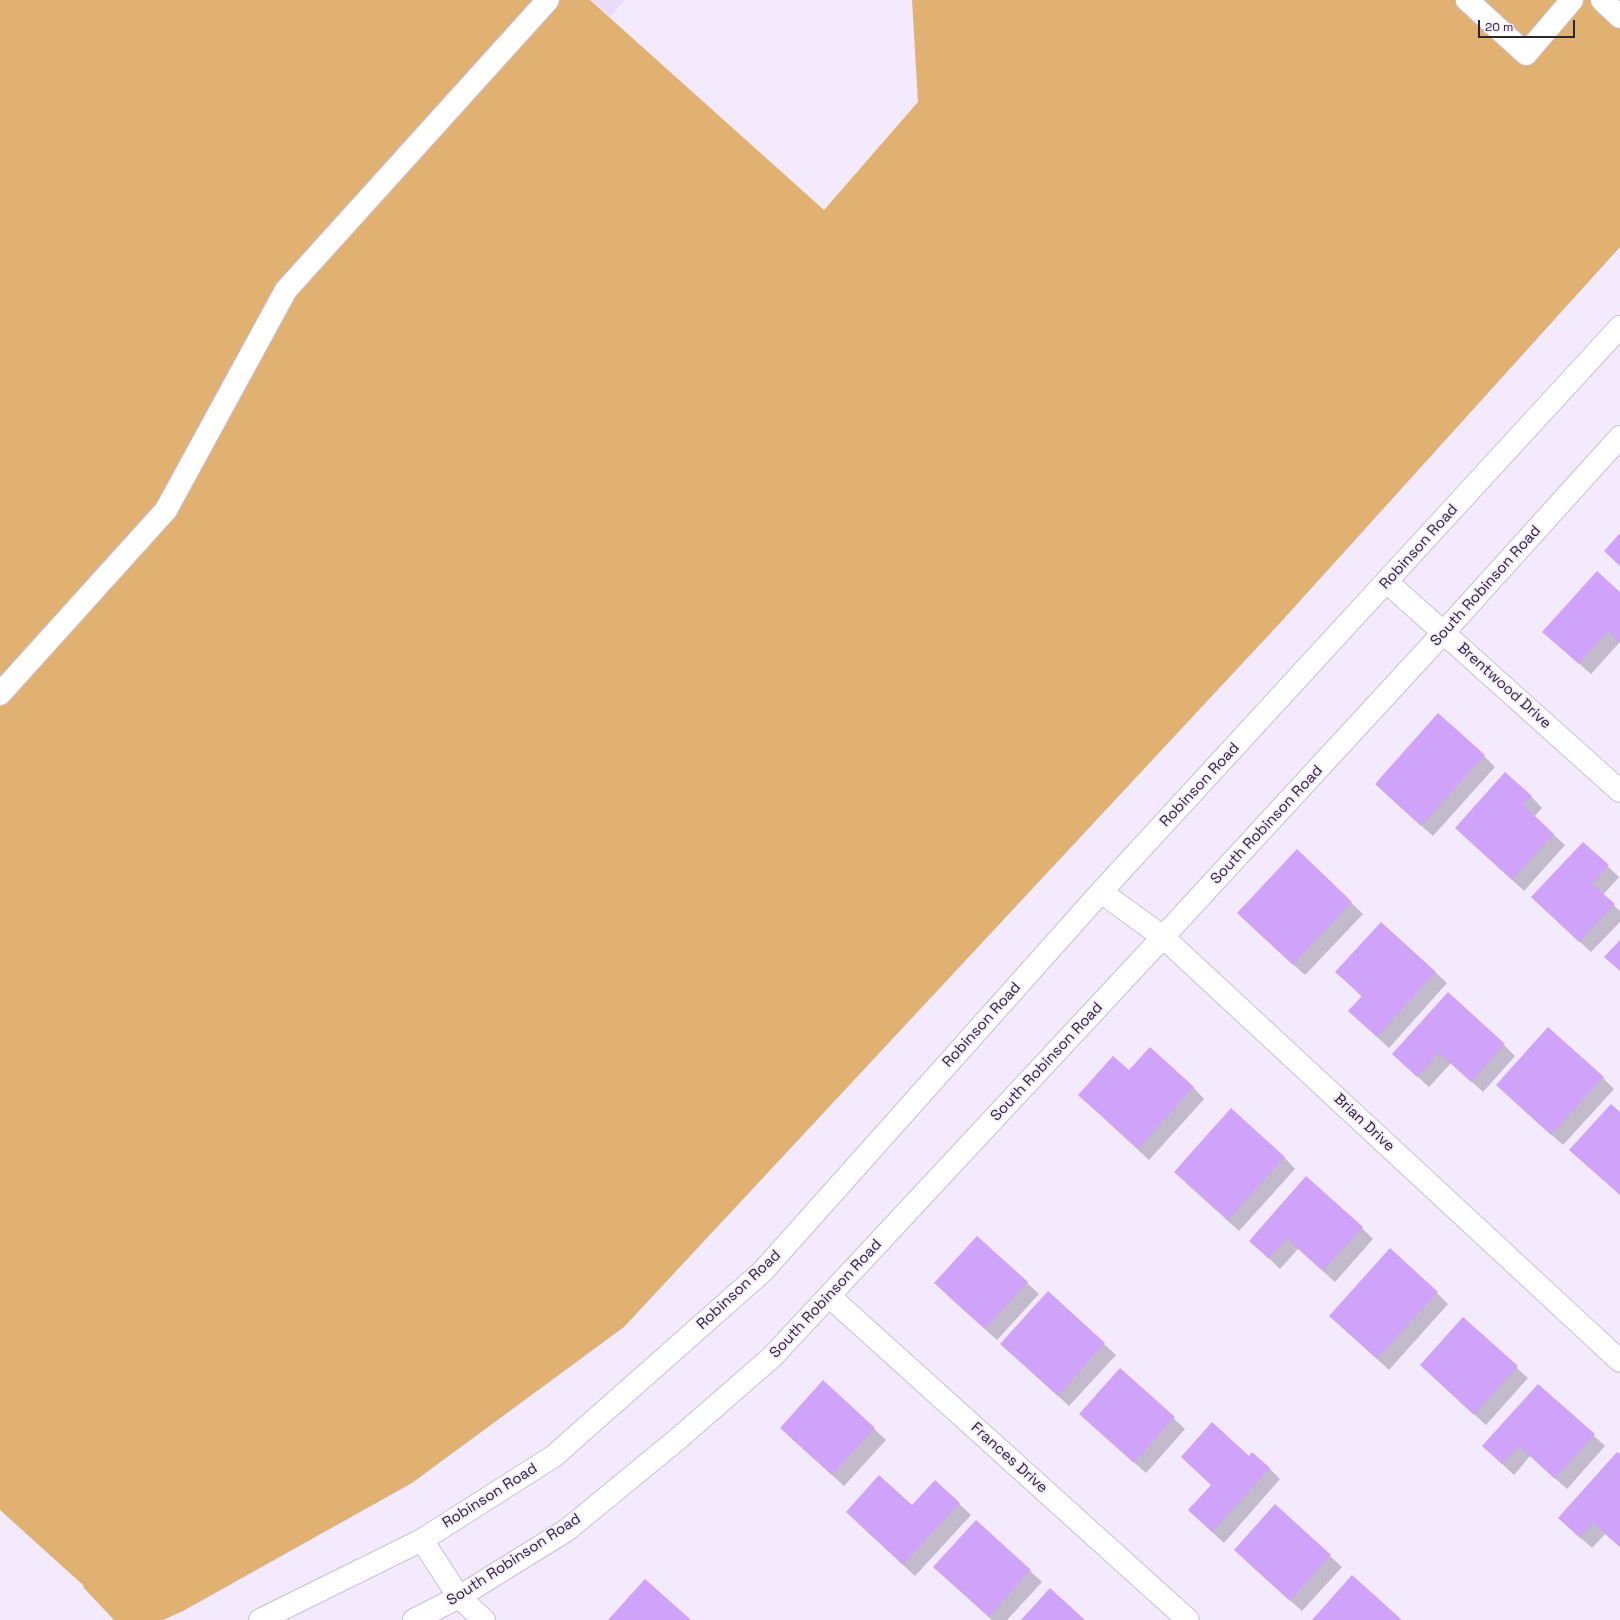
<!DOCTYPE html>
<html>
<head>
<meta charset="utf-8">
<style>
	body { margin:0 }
	#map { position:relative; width:1620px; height:1620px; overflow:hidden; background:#f3eafe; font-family:"Space Grotesk",sans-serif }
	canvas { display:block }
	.scale { position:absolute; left:1478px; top:20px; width:97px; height:18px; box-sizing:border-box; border:2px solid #2b2630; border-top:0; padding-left:5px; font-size:12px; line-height:14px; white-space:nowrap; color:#2b2630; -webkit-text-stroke:3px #f3eafe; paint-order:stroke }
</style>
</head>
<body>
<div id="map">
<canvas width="1620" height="1620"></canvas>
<div class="scale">20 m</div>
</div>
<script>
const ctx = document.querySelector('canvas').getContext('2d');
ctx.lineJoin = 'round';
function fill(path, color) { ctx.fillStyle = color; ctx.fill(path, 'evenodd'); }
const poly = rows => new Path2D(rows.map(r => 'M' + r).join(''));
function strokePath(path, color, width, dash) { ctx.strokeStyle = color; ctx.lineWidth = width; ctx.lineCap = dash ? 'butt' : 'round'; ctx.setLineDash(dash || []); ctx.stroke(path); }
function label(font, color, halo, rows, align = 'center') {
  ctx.font = font + ' "Space Grotesk",sans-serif'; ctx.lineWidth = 3.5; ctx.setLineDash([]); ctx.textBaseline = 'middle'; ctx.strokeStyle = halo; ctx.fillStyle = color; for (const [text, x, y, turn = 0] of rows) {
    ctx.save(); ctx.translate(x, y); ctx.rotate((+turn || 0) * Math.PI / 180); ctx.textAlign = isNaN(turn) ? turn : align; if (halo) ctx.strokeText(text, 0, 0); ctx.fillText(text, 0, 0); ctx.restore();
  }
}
const built = poly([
	[591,0,625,0,610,17]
]);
const green = poly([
	[0,0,590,0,824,210,918,102,912,0,1620,0,1620,247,1280,623,624,1327,412,1483,183,1611,163,1620,114,1620,83,1587,84,1586,0,1510]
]);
const shadow = poly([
	[1620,593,1620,642,1591,674,1543,632],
	[1484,756,1495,767,1433,836,1387,795],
	[1531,796,1542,808,1534,817,1565,845,1524,891,1456,828],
	[1583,843,1619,877,1603,895,1620,911,1620,922,1591,952,1543,908],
	[1297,851,1363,914,1305,975,1250,925],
	[1337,972,1435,972,1447,983,1389,1048,1349,1011,1362,997],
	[1504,1045,1515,1056,1483,1092,1451,1063,1429,1087,1393,1054],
	[1603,1078,1614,1089,1563,1145,1508,1096],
	[1193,1087,1204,1099,1149,1160,1079,1095],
	[1284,1157,1295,1169,1239,1231,1186,1183],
	[1362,1228,1373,1239,1335,1282,1298,1249,1280,1269,1250,1240],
	[977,1237,1039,1294,997,1340,947,1295],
	[1048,1293,1116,1355,1069,1406,1013,1355],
	[1437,1293,1448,1304,1389,1370,1342,1327],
	[1463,1319,1528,1378,1486,1425,1421,1365],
	[1120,1369,1185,1429,1146,1473,1092,1425],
	[823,1382,886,1440,844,1486,792,1439],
	[1539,1385,1605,1446,1567,1489,1530,1456,1514,1475,1483,1446],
	[1620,1456,1620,1547,1605,1534,1592,1548,1571,1529],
	[1249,1457,1269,1468,1280,1479,1224,1543,1201,1522,1212,1485],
	[935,1481,971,1515,915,1576,858,1523,912,1506],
	[1275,1506,1342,1567,1302,1611,1246,1561],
	[976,1521,1042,1582,1007,1620,992,1620,934,1567]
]);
const building = poly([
	[1620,533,1620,566,1604,551],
	[1597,571,1620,592,1620,643,1608,631,1579,664,1542,632],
	[1438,713,1485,755,1421,826,1375,784],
	[1505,772,1532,796,1523,805,1554,834,1512,880,1455,828],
	[1583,842,1609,865,1592,884,1615,904,1579,942,1531,897],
	[1297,849,1352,902,1293,965,1237,913],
	[1381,922,1436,972,1377,1037,1348,1011,1362,996,1335,972],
	[1620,940,1620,971,1604,957],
	[1448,992,1505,1044,1471,1082,1439,1053,1417,1077,1392,1054],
	[1548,1027,1604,1077,1551,1135,1496,1085],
	[1150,1047,1194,1087,1138,1149,1078,1095,1113,1056,1129,1070],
	[1611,1104,1620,1112,1620,1195,1569,1150],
	[1231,1108,1285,1157,1228,1220,1174,1172],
	[1306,1176,1363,1227,1323,1271,1287,1238,1269,1259,1249,1241],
	[977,1236,1028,1282,985,1329,934,1283],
	[1390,1248,1438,1292,1377,1359,1329,1316],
	[1048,1291,1105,1343,1058,1396,1000,1344],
	[1463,1317,1518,1366,1474,1415,1420,1365],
	[1120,1368,1175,1417,1134,1463,1079,1414],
	[823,1380,875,1428,832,1475,780,1428],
	[1538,1384,1595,1434,1555,1479,1519,1446,1502,1464,1482,1446],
	[1212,1422,1249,1456,1252,1452,1270,1468,1212,1532,1188,1510,1211,1485,1181,1457],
	[1617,1452,1620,1454,1620,1547,1593,1523,1580,1538,1558,1518],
	[879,1475,912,1505,935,1480,960,1503,903,1565,846,1512],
	[1275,1504,1331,1555,1290,1601,1234,1550],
	[976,1520,1031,1570,989,1617,933,1567],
	[1352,1575,1402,1620,1312,1620],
	[645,1579,691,1620,608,1620],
	[1050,1588,1085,1620,1021,1620]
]);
const minor = poly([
	[1467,0,1526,54,1572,0],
	[1602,0,1620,17],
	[1387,582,1620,791],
	[0,694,166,510,286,290,548,0],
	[1101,892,1163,937,1620,1361],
	[829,1296,1188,1620],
	[422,1540,459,1597,484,1620],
	[260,1620,422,1540,554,1456,763,1271,1101,892,1620,327],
	[414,1620,459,1597,567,1530,679,1438,772,1357,1163,937,1444,632,1620,437]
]);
const streetNames = [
	["Robinson Road",1419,547,-48],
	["South Robinson Road",1486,586,-48],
	["Brentwood Drive",1504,686,42],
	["Robinson Road",1200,785,-47],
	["South Robinson Road",1267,825,-47],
	["Robinson Road",982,1025,-48],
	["South Robinson Road",1047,1062,-47],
	["Brian Drive",1364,1123,43],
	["Robinson Road",739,1290,-43],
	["South Robinson Road",826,1299,-47],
	["Frances Drive",1009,1458,42],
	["Robinson Road",490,1496,-32],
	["South Robinson Road",514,1560,-33]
];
fill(built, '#eadbfb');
fill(green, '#e1b171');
fill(shadow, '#0003');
fill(building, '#cea3f9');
strokePath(minor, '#cbbfd8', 24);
strokePath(minor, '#fff', 22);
label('15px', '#2b2630', '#f3eafe', streetNames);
</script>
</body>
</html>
